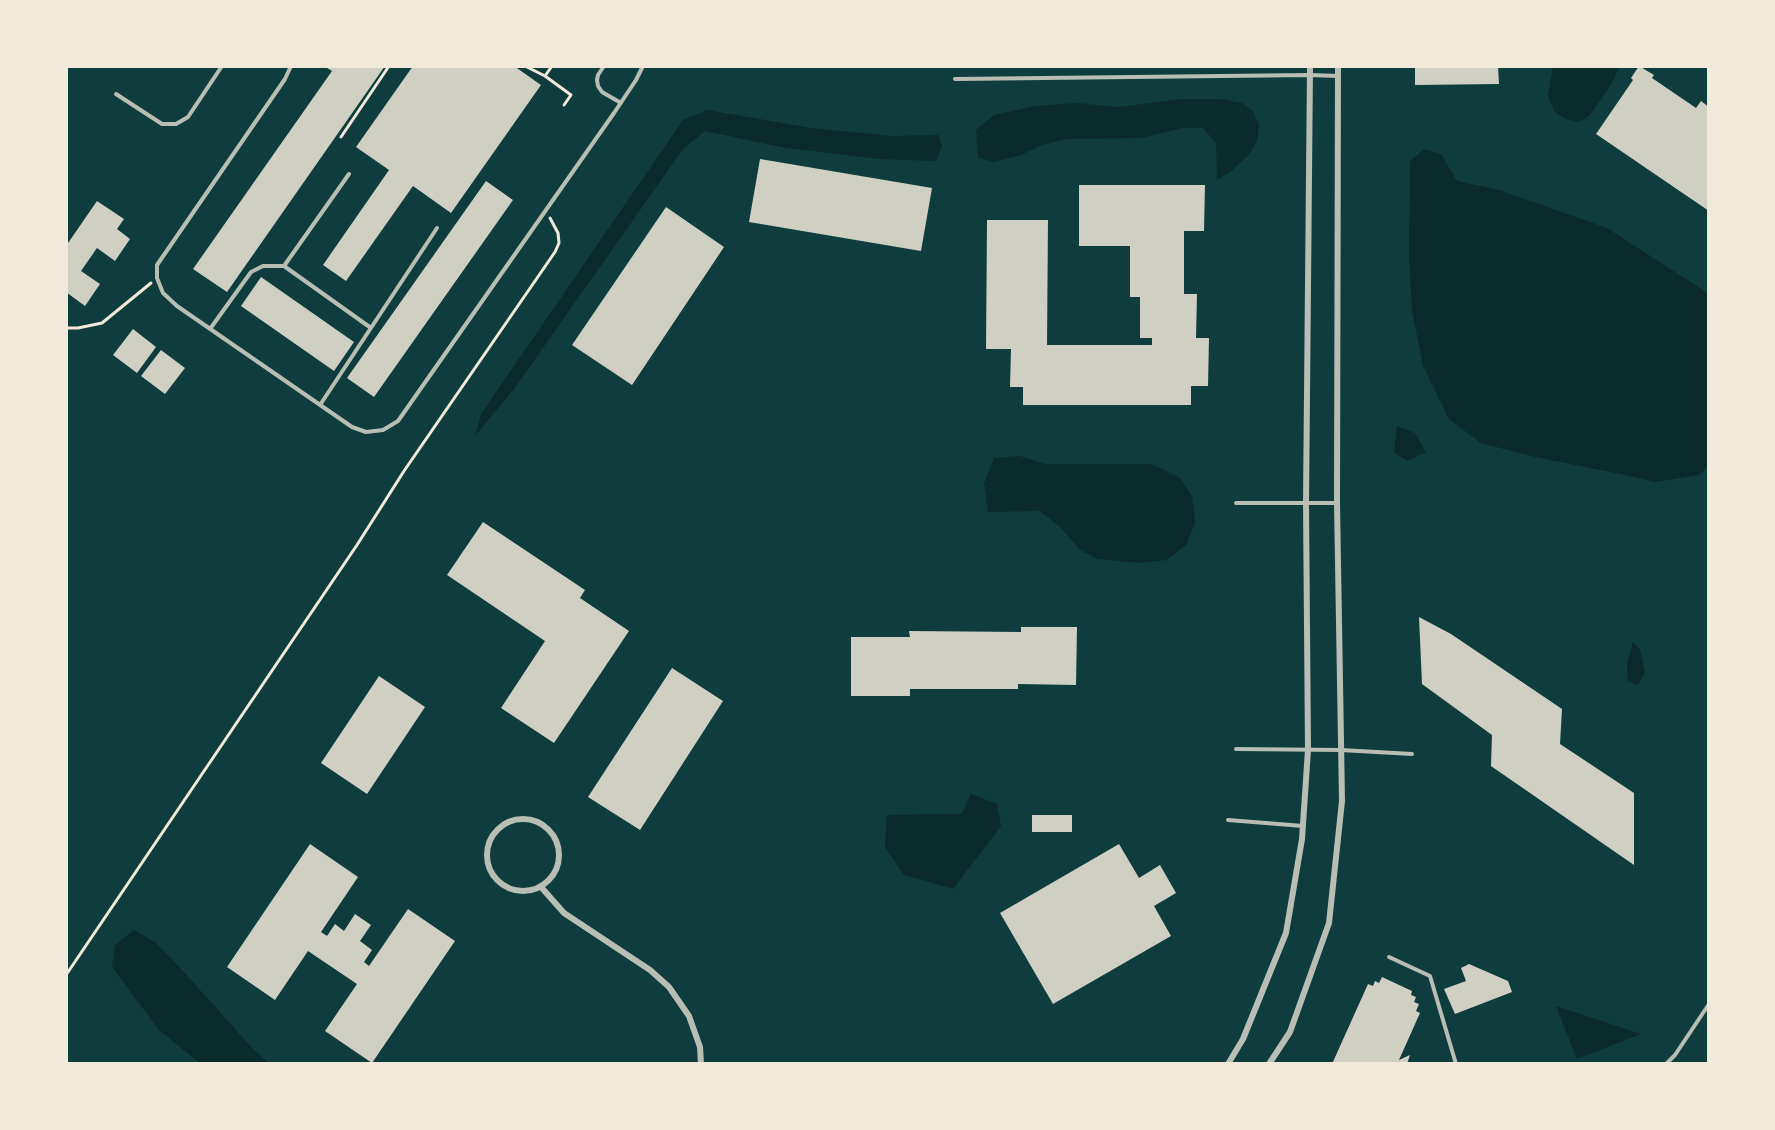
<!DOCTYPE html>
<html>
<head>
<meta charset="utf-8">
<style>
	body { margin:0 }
	#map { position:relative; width:1775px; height:1130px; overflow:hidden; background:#0f3d3e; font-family:"Open Sans",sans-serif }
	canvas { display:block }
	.frame { position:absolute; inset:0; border:68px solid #f1e9da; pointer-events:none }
</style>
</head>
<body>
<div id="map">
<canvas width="1775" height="1130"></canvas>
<div class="frame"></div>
</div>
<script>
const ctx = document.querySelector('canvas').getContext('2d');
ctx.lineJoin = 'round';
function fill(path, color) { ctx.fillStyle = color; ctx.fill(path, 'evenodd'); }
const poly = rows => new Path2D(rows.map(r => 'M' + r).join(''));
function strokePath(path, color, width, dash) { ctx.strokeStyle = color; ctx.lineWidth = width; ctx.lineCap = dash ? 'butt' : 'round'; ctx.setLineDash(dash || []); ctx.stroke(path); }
const water = poly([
	[1553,66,1620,66,1613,81,1600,101,1589,116,1579,122,1565,119,1554,111,1548,96],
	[1183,99,1221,99,1242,103,1253,111,1259,125,1257,141,1249,155,1230,172,1217,180,1216,143,1203,128,1183,128,1141,138,1066,139,1039,146,1021,155,993,162,978,157,976,130,994,115,1035,106,1077,103,1119,107],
	[707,110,811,128,891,136,938,135,942,146,936,161,880,159,786,148,705,131,683,149,514,389,475,436,481,414,683,120],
	[1424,149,1441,154,1457,181,1499,190,1607,228,1709,294,1709,465,1699,475,1655,482,1625,475,1531,456,1481,443,1449,419,1423,366,1412,311,1409,257,1410,161],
	[1397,426,1415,433,1426,452,1407,461,1394,452],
	[1020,456,1045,464,1151,464,1179,477,1192,496,1195,523,1186,545,1166,560,1140,563,1097,559,1080,550,1060,527,1040,511,988,512,984,484,994,458],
	[1633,642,1640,650,1645,673,1638,685,1628,681,1627,663],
	[971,794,997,804,1001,826,953,889,904,875,885,847,887,815,962,814],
	[134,930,155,942,183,971,253,1049,270,1064,201,1064,159,1030,112,967,115,945],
	[1556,1006,1641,1034,1577,1059]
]);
const building = poly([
	[324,66,385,66,227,292,193,269,332,71],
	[413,66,514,66,541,85,451,213,413,186,346,281,323,265,389,170,356,147],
	[1415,66,1498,66,1499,84,1415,85],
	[1639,66,1654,75,1652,78,1696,108,1701,101,1709,107,1709,211,1596,134,1633,80,1631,78],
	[760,159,932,188,921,251,749,222],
	[486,181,513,200,374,397,347,378],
	[1079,185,1205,185,1204,231,1184,231,1184,294,1197,294,1196,338,1209,338,1208,386,1191,386,1191,405,1023,405,1023,387,1010,387,1011,349,986,349,987,220,1048,220,1047,345,1152,345,1152,338,1140,338,1140,297,1130,297,1130,246,1079,246],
	[97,201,124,219,117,229,130,239,115,261,97,248,81,271,100,284,85,306,66,292,66,246],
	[666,207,724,247,632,385,572,345],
	[261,277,354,342,334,371,241,306],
	[133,329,156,347,137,373,113,355],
	[161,350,185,368,165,394,141,376],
	[483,522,585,590,580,598,629,631,554,743,501,708,545,641,447,575],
	[1419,617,1451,634,1562,709,1560,744,1634,793,1634,865,1491,766,1492,735,1422,684],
	[1021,627,1077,627,1076,685,1018,684,1018,689,910,689,910,696,851,696,851,637,910,637,909,631,1021,632],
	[672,668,723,701,640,830,588,797],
	[379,676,425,707,367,794,321,763],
	[1032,815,1072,815,1072,832,1032,832],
	[310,844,358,877,321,932,327,936,335,924,344,931,355,914,371,925,360,941,372,950,364,962,369,966,408,909,455,941,372,1063,325,1031,357,984,308,951,275,1000,227,967],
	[1119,844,1139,878,1160,865,1176,893,1154,906,1171,936,1053,1004,1000,913],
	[1469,964,1508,981,1512,992,1455,1014,1444,989,1466,981,1461,968],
	[1382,977,1412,991,1411,995,1416,997,1414,1002,1419,1004,1416,1011,1420,1013,1399,1060,1410,1055,1407,1064,1332,1064,1368,984,1373,986,1375,981,1379,983]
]);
const path = poly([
	[525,66,545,76],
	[552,66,545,76,571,95,564,105],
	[341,137,389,66],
	[66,328,78,328,102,323,151,283],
	[66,975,357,545,404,471,555,252,559,243,558,233,550,218]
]);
const service = poly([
	[291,66,285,79,157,265,157,278,163,293,177,306,352,427,366,432,383,430,398,421,614,113,636,80,643,66],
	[604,66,598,75,597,80,598,86,602,92,621,103],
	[955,79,1310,75,1338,76],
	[116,94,162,124,176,124,188,117,222,66],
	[349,174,284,266,371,328],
	[210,329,251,272,263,266,284,266],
	[320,405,437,228],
	[1236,503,1337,503],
	[1236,749,1341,750,1412,754],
	[1228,820,1303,826],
	[1389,957,1430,976,1456,1064],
	[1666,1064,1675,1055,1709,1004]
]);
const minor = poly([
	'487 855a36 36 0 1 1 72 0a36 36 0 1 1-72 0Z',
	[541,887,564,913,650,970,669,987,689,1016,700,1047,701,1064],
	[1228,1064,1243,1039,1286,933,1302,839,1308,750,1306,503,1310,66],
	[1269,1064,1290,1032,1329,923,1342,801,1337,503,1338,66]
]);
fill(water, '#0a2a2b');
fill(building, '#cfcfc3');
strokePath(path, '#f1e9da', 3);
strokePath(service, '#b8beb3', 4);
strokePath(minor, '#b8beb3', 6);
</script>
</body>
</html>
